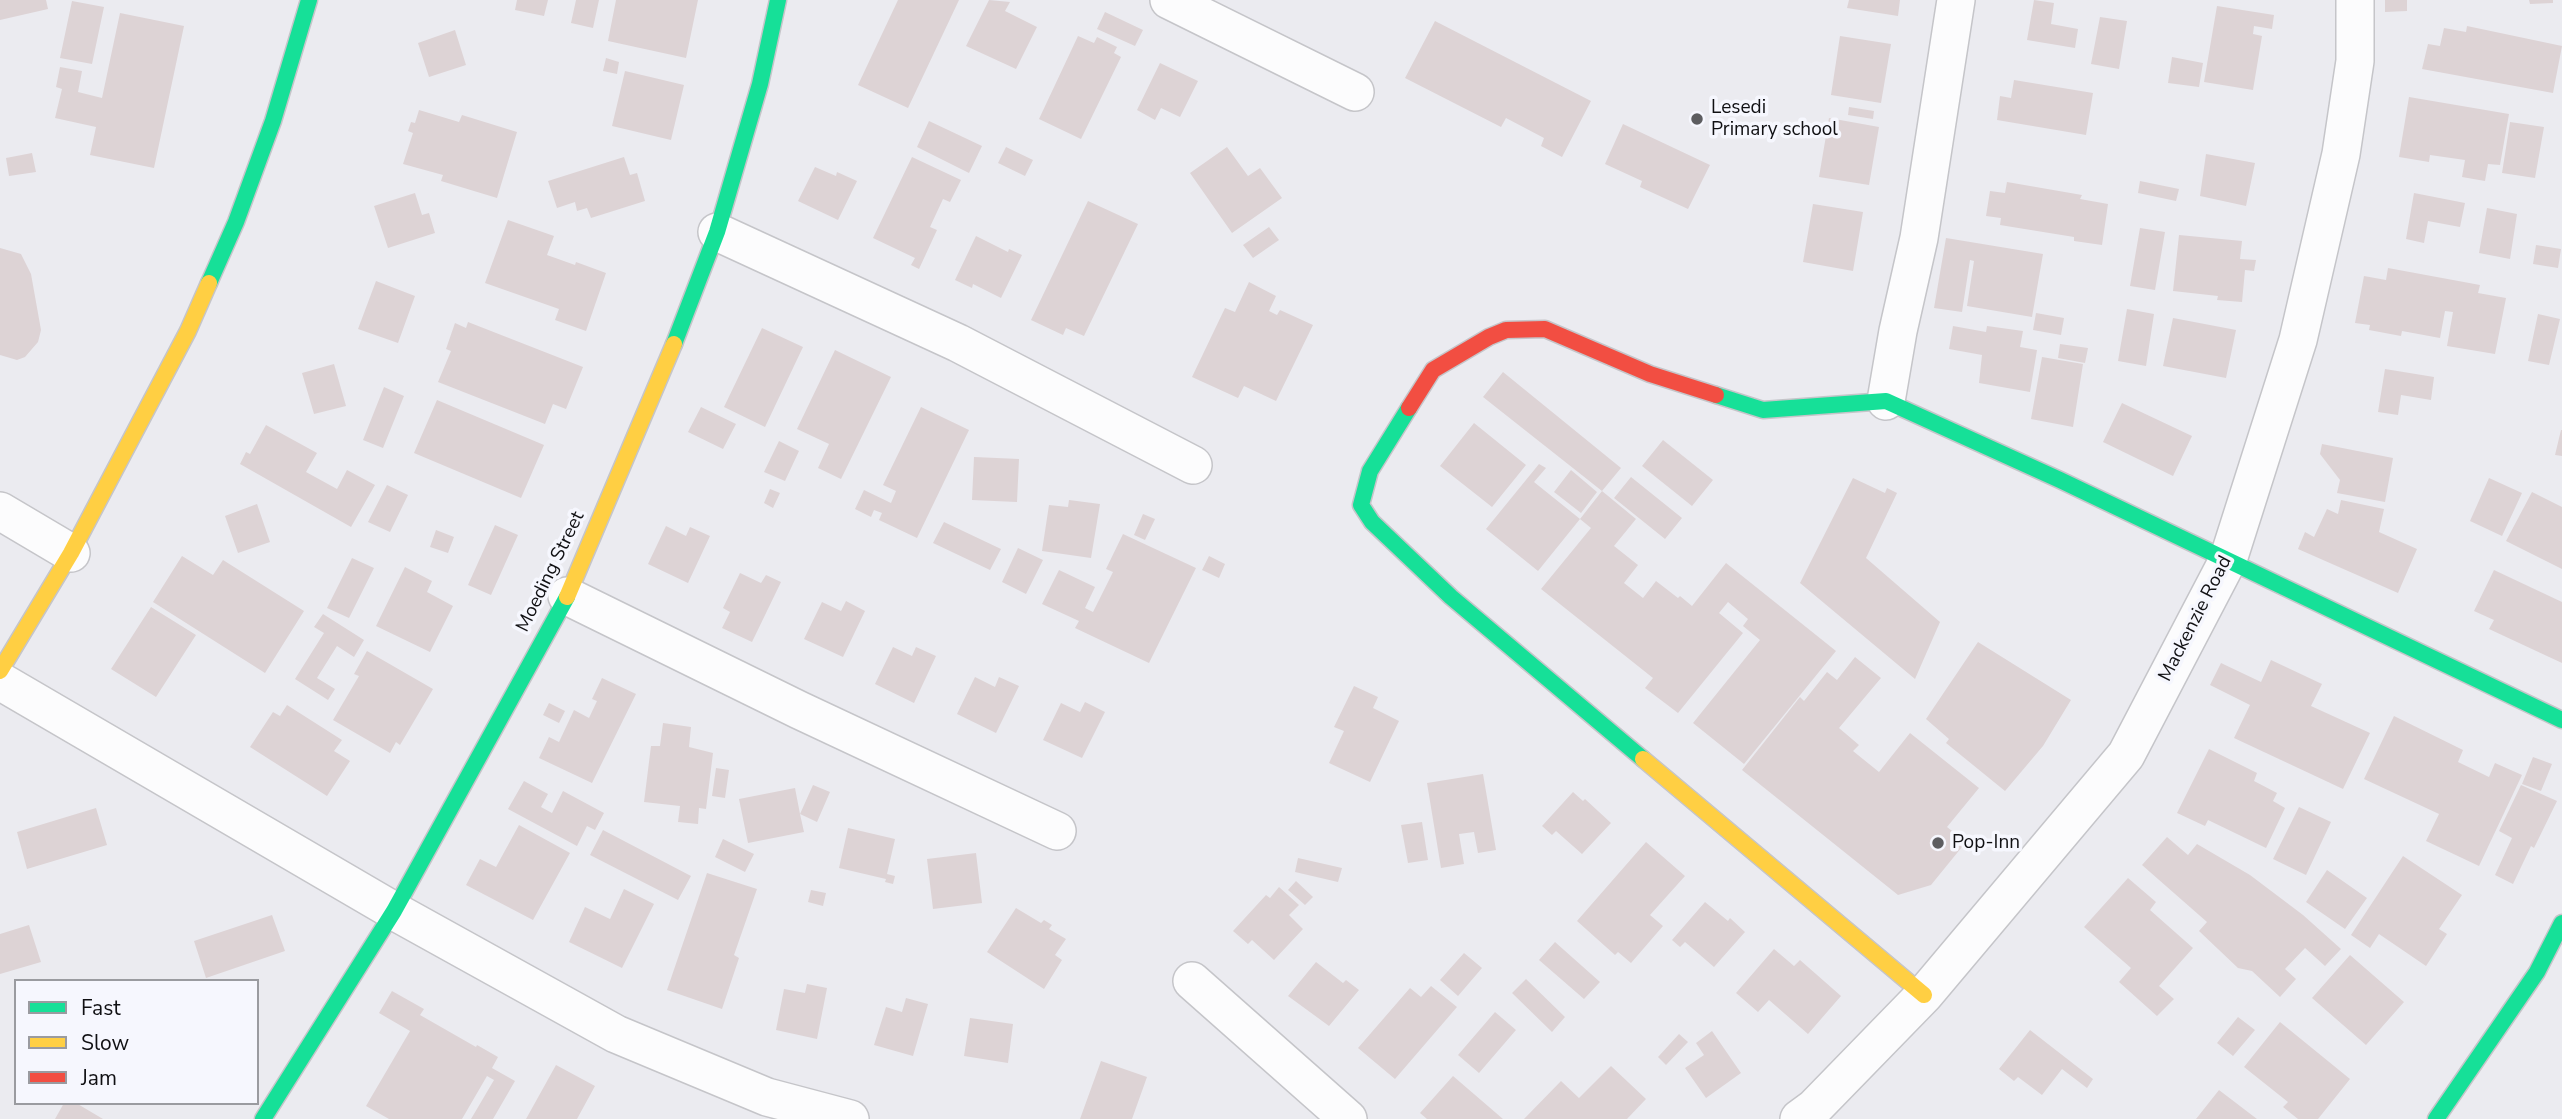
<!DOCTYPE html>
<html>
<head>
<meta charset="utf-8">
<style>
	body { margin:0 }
	#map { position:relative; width:2562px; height:1119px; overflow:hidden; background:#ebebf0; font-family:"Nunito Sans",sans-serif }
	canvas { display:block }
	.legend { position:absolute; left:14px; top:979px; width:245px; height:126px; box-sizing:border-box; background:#f6f7fe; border:2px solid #9a9ba0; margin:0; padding:9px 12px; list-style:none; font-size:21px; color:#101013 }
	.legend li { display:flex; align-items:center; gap:14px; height:35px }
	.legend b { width:35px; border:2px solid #9a9ba0 }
</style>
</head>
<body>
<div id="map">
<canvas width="2562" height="1119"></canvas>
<ul class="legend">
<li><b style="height:9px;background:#16e098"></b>Fast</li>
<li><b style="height:9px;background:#ffcf43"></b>Slow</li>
<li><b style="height:9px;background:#f24e42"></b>Jam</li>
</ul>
</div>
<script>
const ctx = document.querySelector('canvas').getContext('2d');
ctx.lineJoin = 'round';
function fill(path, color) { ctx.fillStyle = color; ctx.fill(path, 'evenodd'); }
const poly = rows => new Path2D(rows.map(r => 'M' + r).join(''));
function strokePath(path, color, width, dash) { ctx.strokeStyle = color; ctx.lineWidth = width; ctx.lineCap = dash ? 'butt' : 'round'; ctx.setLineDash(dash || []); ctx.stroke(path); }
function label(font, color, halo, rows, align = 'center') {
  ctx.font = font + ' "Nunito Sans",sans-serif'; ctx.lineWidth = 7; ctx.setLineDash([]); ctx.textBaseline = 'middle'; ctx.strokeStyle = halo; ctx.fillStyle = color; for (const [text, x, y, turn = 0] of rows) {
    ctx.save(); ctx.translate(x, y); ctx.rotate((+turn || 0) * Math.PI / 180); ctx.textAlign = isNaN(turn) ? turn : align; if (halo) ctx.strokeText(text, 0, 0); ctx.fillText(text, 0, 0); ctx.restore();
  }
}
const building = poly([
	[0,0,46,0,48,9,0,20],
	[517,0,548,0,544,16,515,10],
	[576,0,599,0,593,28,571,23],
	[616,0,698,0,686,58,608,41],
	[898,0,959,0,908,108,858,85],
	[989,0,1010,2,1005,11,1037,27,1016,69,966,46],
	[1849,0,1900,0,1898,16,1847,8],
	[2034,0,2054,3,2051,24,2078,29,2075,48,2027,40],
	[2385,0,2407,0,2407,11,2385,12],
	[2529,0,2553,0,2553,3,2530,4],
	[72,1,104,7,92,64,60,58],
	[2217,6,2274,15,2272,29,2254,26,2253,34,2262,36,2253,90,2204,82],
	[1105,12,1143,30,1135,46,1097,29],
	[120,13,184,26,154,168,90,155,96,127,55,118,62,89,56,87,60,67,82,71,78,92,102,98],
	[2100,17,2127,21,2119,69,2091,64],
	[1435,21,1591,101,1562,157,1541,146,1544,138,1506,118,1501,127,1405,78],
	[2467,26,2562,46,2553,93,2422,69,2428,44,2440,46,2444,28,2466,32],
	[455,30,466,65,429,77,418,43],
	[1078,36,1094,43,1097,37,1117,47,1114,53,1121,57,1081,139,1039,119],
	[1840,36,1891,44,1881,103,1831,95],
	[2172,57,2203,63,2199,87,2168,83],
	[606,58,619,62,617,74,603,71],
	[1160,63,1198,81,1180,117,1161,108,1155,120,1137,110],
	[625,71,684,85,671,140,612,126],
	[2014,80,2093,93,2086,135,1997,120,2000,96,2011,98],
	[2409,97,2509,114,2500,165,2488,164,2485,181,2462,177,2465,160,2430,155,2429,162,2399,157],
	[1849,107,1874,111,1873,119,1848,115],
	[419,110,459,122,462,115,517,132,497,198,441,181,443,175,403,164,413,133,408,131,411,122,415,123],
	[1829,118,1879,127,1869,185,1819,177],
	[929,121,982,146,969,173,917,147],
	[2510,122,2544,127,2535,178,2502,173],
	[1623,124,1710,165,1688,209,1640,187,1642,181,1605,164],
	[1006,147,1033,160,1025,176,998,163],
	[1227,147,1248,176,1260,168,1282,198,1232,233,1190,173],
	[32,153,36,172,9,176,6,158],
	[2206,154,2255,163,2246,206,2200,196],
	[624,157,630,175,637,173,645,201,591,218,587,208,577,211,575,202,557,208,548,181],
	[912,157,961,180,950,202,943,199,930,227,937,230,919,269,911,265,915,258,873,238],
	[815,167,836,176,837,172,857,181,838,220,798,201],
	[2140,181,2179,189,2176,201,2138,193],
	[2007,182,2082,195,2080,199,2108,204,2102,245,2074,241,2074,237,2000,225,2001,218,1986,216,1990,191,2005,193],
	[415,193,422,215,429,213,435,233,388,248,374,206],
	[2414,193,2465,203,2460,227,2428,221,2424,243,2406,239],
	[1088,201,1138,224,1084,336,1066,328,1063,335,1031,320],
	[1813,204,1863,212,1853,271,1803,262],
	[2487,208,2517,214,2510,259,2479,253],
	[508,220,554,236,547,255,575,265,576,262,606,273,586,331,555,320,559,309,485,283],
	[1269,227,1279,240,1253,258,1243,245],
	[2140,228,2165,232,2155,290,2130,286],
	[2179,235,2242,241,2240,259,2256,260,2254,271,2245,270,2242,302,2217,300,2218,296,2173,291],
	[976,236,1008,252,1009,249,1022,255,1001,298,973,284,972,288,955,280],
	[1946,238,2043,254,2032,317,1967,306,1974,261,1970,260,1962,312,1934,308],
	[2536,245,2561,249,2558,268,2533,264],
	[0,248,21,254,31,274,41,330,38,342,25,357,17,360,0,355],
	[2388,268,2480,285,2478,293,2506,298,2495,354,2447,346,2453,312,2445,311,2440,338,2402,331,2401,336,2369,330,2370,325,2355,323,2364,276,2386,280],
	[376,281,415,296,398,343,358,329],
	[1249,282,1276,296,1269,311,1277,315,1280,310,1313,325,1276,401,1244,386,1238,398,1192,377,1225,308,1235,312],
	[2127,309,2154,314,2146,366,2118,361],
	[2036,313,2064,318,2061,335,2033,330],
	[2538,314,2560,319,2549,365,2528,361],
	[2173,318,2236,330,2226,378,2163,366],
	[468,322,583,367,566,409,553,404,545,424,438,382,451,351,446,349,455,323,466,328],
	[1953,326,1986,332,1987,326,2023,331,2020,347,2037,350,2030,392,1979,383,1982,355,1949,349],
	[762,328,803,347,765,427,724,407],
	[2060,344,2088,348,2085,363,2058,358],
	[835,350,891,377,841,479,818,468,829,444,797,429],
	[2042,357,2083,364,2073,427,2031,419],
	[334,364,346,406,314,414,302,373],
	[2385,369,2434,377,2431,400,2401,395,2398,415,2378,412],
	[1503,372,1621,468,1602,491,1483,397],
	[384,387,404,396,383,448,363,440],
	[437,400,544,445,521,498,414,453],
	[2122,403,2192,436,2173,476,2103,442],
	[701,407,736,424,723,449,688,432],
	[921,407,969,430,917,538,879,520,882,513,874,510,871,517,855,509,864,490,891,503,896,491,883,485],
	[1474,423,1526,465,1492,507,1440,466],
	[266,425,317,453,306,472,337,489,347,470,375,485,351,527,240,464,246,452,250,454],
	[2561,430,2562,430,2562,456,2555,455],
	[1663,440,1713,480,1692,506,1642,466],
	[779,441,799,451,785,481,764,472],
	[2322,444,2393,458,2385,502,2337,493,2340,480,2320,454],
	[974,457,1019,459,1017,502,972,500],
	[1539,464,1546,468,1534,482,1580,519,1538,571,1486,529],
	[1571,470,1597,492,1581,513,1554,492],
	[1631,477,1682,518,1665,539,1614,498],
	[1853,478,1885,493,1887,488,1897,493,1866,558,1940,622,1915,679,1800,583],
	[2489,478,2522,493,2502,536,2470,521],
	[387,485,408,495,390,532,368,522],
	[770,489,780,493,773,508,764,503],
	[1602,491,1636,519,1614,546,1638,565,1624,583,1643,598,1656,581,1678,598,1680,596,1692,606,1726,563,1836,651,1744,764,1693,723,1760,640,1743,626,1748,619,1728,602,1719,613,1743,633,1678,713,1645,688,1653,678,1541,589,1591,528,1580,519],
	[2532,492,2562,507,2562,569,2506,541],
	[1069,500,1100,504,1091,558,1042,551,1049,505,1068,507],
	[2341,500,2384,509,2379,532,2417,549,2398,593,2298,549,2305,532,2314,537,2327,509,2338,514],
	[257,504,270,542,238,553,225,516],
	[1143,514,1155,519,1145,540,1134,535],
	[944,522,1001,549,990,570,933,543],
	[495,525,518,535,491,595,468,585],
	[666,526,686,536,690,527,710,536,688,583,648,564],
	[436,530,454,537,448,553,430,547],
	[1123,534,1196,568,1149,663,1075,628,1079,621,1042,604,1059,570,1095,587,1085,608,1093,612,1113,572,1106,569],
	[1018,548,1043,560,1026,594,1002,582],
	[182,556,213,575,223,560,304,611,265,673,153,602],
	[1209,556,1225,564,1219,578,1202,570],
	[352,558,374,568,349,618,327,608],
	[405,567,432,581,427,592,453,606,430,652,376,626],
	[2494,570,2562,602,2562,663,2489,629,2494,620,2474,611],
	[740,573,761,583,766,575,781,582,752,642,722,628,730,612,723,608],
	[846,601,865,611,843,657,804,639,822,602,841,611],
	[151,607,196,635,156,697,111,669],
	[323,614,364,640,354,657,337,646,317,678,335,689,328,700,295,679,324,633,314,627],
	[1978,642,2071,700,2043,746,2005,791,1946,743,1949,739,1926,719],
	[893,647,912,656,916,647,936,656,914,703,875,684],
	[367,651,433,689,400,745,396,742,390,753,333,720,359,676,354,674],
	[1855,657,1881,678,1839,728,1859,745,1853,751,1879,772,1910,733,1979,788,1947,827,1966,842,1931,885,1898,895,1742,770,1800,697,1804,701,1827,672,1837,680],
	[2271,660,2322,684,2311,706,2370,733,2343,789,2234,738,2250,705,2210,685,2221,663,2261,682],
	[975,677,995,687,999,677,1019,686,996,733,957,714],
	[602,678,636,694,592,783,539,758,549,737,559,742,574,710,589,718,597,701,592,699],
	[1354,686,1378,697,1373,708,1399,721,1370,782,1329,763,1344,731,1334,727],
	[1085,702,1105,712,1082,758,1043,740,1061,703,1080,712],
	[549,703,565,711,559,723,543,715],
	[287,705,342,740,334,751,350,761,327,796,250,747,273,712,280,716],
	[2394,716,2463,750,2458,762,2489,777,2495,763,2522,775,2479,866,2426,841,2439,814,2364,779],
	[663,723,691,727,689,747,713,753,706,809,699,808,698,824,678,822,680,806,644,802,651,746,660,746],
	[2209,749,2257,773,2254,781,2277,793,2273,801,2285,808,2266,848,2208,820,2205,826,2177,813],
	[2533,757,2552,764,2541,791,2522,784],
	[716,768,729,770,725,798,712,796],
	[1483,774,1496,850,1478,853,1474,832,1459,834,1464,864,1441,868,1427,783],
	[524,781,548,794,541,807,552,813,563,791,604,813,595,830,587,826,577,846,508,809],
	[813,785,830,792,817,822,800,814,804,832,748,843,739,799,795,788,800,814],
	[2521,785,2557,801,2534,848,2531,846,2513,884,2495,875,2512,838,2499,831],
	[1573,792,1583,801,1585,799,1611,823,1582,854,1556,831,1552,835,1542,826],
	[2299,807,2331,822,2306,875,2273,859],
	[96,808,107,845,27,869,17,832],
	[1422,822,1428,860,1408,863,1401,825],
	[519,825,570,853,533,920,466,885,480,859,496,867],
	[848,828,895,839,887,874,895,876,893,884,885,882,886,879,839,868],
	[603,830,691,876,678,900,590,855],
	[2167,837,2188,855,2197,844,2250,875,2303,915,2341,949,2325,966,2305,948,2285,969,2296,979,2280,997,2252,971,2238,968,2199,931,2207,922,2142,865],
	[723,839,754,854,745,872,715,857],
	[1646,842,1685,876,1650,915,1663,926,1631,963,1618,952,1615,955,1577,921],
	[976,853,982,903,933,909,927,859],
	[2403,856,2462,895,2439,929,2447,934,2426,966,2379,934,2370,948,2351,935],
	[1298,858,1342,868,1338,882,1295,872],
	[2327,870,2367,898,2345,929,2306,902],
	[707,873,757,889,734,955,739,958,722,1009,667,990],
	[2128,878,2156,902,2150,910,2193,948,2159,986,2174,999,2157,1016,2119,982,2131,968,2084,927],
	[1296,881,1313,897,1305,905,1288,890],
	[1279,887,1299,905,1289,915,1303,929,1274,960,1252,940,1248,944,1233,931,1266,895,1270,898],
	[624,889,654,904,622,968,569,942,585,907,610,919],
	[811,890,826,893,823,906,808,902],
	[1705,902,1728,921,1730,918,1745,932,1714,967,1685,942,1680,947,1672,940],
	[1016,908,1041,923,1044,920,1052,925,1049,929,1066,939,1055,955,1062,960,1044,989,987,952],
	[272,915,285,951,206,978,194,941],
	[29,925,41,962,0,974,0,934],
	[1555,942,1600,982,1584,999,1539,960],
	[1774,949,1794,966,1800,960,1841,996,1808,1034,1769,1000,1758,1012,1736,993],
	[1464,953,1482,968,1458,996,1440,980],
	[2350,955,2404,1002,2366,1045,2312,998],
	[1316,962,1343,983,1346,980,1359,990,1329,1026,1288,996],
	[1526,979,1565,1017,1552,1032,1512,993],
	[807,984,827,988,817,1039,776,1030,784,989,805,993],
	[1431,986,1457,1007,1395,1079,1358,1048,1410,988,1421,997],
	[392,991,424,1009,420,1015,476,1047,477,1045,498,1057,492,1068,515,1081,493,1119,471,1119,494,1080,487,1076,462,1119,389,1119,366,1106,410,1031,379,1013],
	[906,998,928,1004,913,1056,874,1045,886,1007,902,1012],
	[1495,1012,1516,1030,1479,1073,1458,1055],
	[2238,1017,2255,1030,2233,1056,2217,1043],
	[970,1018,1013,1024,1008,1063,964,1056],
	[2280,1022,2350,1079,2318,1119,2298,1119,2283,1107,2288,1102,2244,1067],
	[2030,1030,2093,1079,2087,1088,2062,1069,2042,1095,2018,1077,2014,1081,1999,1069],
	[1712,1031,1741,1073,1706,1098,1685,1068,1704,1055,1696,1043],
	[1679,1034,1688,1042,1666,1065,1658,1057],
	[1101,1061,1147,1077,1132,1119,1080,1119],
	[556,1065,595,1086,577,1119,526,1119],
	[1611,1066,1646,1099,1627,1119,1524,1119,1561,1081,1579,1098],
	[1453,1076,1503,1119,1427,1119,1420,1113],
	[2219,1090,2257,1119,2196,1119],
	[64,1103,76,1103,103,1119,55,1119]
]);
const street = poly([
	[1169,0,1355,92],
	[717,232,958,343,1193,465],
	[1886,401,1898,331,1919,238,1956,0],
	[0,511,71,553],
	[567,596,799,710,1057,831],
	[0,681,394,911,616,1034,767,1097,850,1119],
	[1192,981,1348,1119],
	[1799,1119,1814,1108,1924,995,2126,755,2228,560,2298,340,2341,154,2355,61,2355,0]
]);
const fast = poly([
	[209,283,236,222,273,121,309,0],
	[674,344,717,232,760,84,778,0],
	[1716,395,1763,410,1886,401,2060,480,2562,720],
	[1409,408,1370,471,1361,505,1372,522,1451,597,1643,759],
	[263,1119,394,911,567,597],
	[2436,1119,2537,972,2562,923]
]);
const slow = poly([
	[567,597,674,344],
	[0,671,71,553,188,331,209,283],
	[1643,759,1924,995]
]);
const jam = poly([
	[1409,408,1433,370,1489,337,1506,330,1545,329,1650,374,1716,395]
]);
const markers = [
	[1697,119,7,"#5d5d60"],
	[1938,843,7,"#5d5d60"]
];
const poiNames = [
	["Lesedi",1711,108],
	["Primary school",1711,130],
	["Pop-Inn",1952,843]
];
const streetNames = [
	["Moeding Street",551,572,-64],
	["Mackenzie Road",2196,619,-63]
];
fill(building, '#ddd3d5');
strokePath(street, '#c5c5c9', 40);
strokePath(fast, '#c5c5c9', 19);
strokePath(slow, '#c5c5c9', 19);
strokePath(jam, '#c5c5c9', 19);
strokePath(street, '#fcfcfd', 37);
strokePath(fast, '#16e098', 16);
strokePath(slow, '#ffcf43', 16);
strokePath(jam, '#f24e42', 16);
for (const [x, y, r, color] of markers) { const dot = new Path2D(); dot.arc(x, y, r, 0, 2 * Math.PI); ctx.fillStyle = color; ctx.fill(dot); strokePath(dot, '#f6f7fe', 2.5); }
label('19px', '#101013', '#f6f7fe', poiNames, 'left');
label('19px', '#101013', '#f6f7fe', streetNames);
</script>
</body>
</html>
